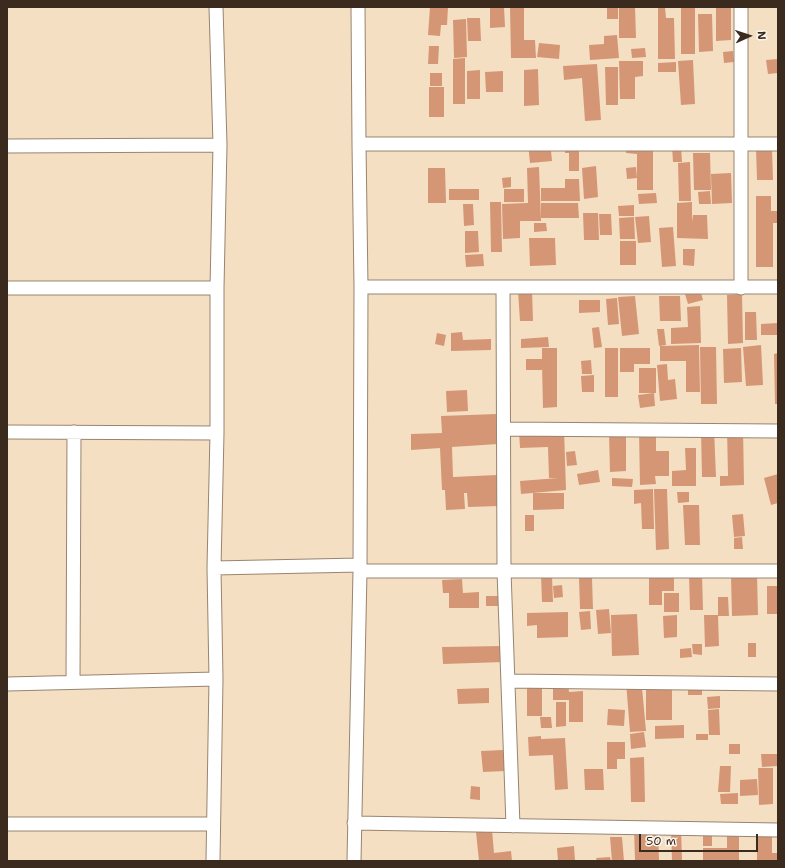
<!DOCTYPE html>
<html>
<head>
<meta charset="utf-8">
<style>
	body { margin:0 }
	#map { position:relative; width:785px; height:868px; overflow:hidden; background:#f4dfc3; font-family:"Shantell Sans",sans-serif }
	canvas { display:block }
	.frame { position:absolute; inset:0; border:8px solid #3b2a1e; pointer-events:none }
	.north { position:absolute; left:729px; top:16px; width:40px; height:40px; -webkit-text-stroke:3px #fbf7ec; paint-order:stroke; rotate:87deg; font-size:11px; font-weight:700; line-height:16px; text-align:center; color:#3b2a1e }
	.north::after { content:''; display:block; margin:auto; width:14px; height:18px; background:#3b2a1e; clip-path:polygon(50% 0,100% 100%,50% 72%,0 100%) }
	.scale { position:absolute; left:639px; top:834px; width:119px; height:18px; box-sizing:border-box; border:2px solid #3b2a1e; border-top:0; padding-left:5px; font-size:12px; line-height:14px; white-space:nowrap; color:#3b2a1e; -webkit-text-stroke:3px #fbf7ec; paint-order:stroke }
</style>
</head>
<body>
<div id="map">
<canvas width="785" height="868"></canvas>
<div class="frame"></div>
<div class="north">N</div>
<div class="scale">50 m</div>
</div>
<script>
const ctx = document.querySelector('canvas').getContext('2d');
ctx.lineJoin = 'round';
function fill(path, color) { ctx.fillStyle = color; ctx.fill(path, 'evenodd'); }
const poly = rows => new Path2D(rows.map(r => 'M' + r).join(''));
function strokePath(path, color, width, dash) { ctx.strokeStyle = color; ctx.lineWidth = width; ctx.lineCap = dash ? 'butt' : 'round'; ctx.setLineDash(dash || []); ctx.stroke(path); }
const building = poly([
	[430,7,448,7,447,25,441,25,440,36,428,35],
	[490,7,504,7,505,27,490,28],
	[510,7,524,7,524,40,535,40,536,58,511,58],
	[607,7,618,7,618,19,607,19],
	[619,7,635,7,636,38,619,38],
	[658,7,665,7,666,18,674,18,675,59,658,59],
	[681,7,695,7,695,54,681,54],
	[716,7,731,7,731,40,716,41],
	[698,14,712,14,713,51,699,52],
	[467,18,480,18,481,41,468,41],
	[466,19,467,57,454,58,453,20],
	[617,35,619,58,590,60,589,45,604,44,604,36],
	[539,43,560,45,559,59,537,57],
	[429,46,439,46,438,64,428,64],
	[645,48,646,57,632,58,631,49],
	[733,51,734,62,724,63,723,52],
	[465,58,465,104,453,104,453,59],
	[778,59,778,73,768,74,766,60],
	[693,60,695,104,681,105,678,61],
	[619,61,643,61,643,76,635,77,635,99,620,99],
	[676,62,676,72,658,72,658,63],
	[597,64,601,120,585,121,582,78,564,80,563,66],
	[605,67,618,67,618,105,606,105],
	[538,69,539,105,524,106,524,70],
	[480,70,480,99,467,99,467,71],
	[503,71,503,92,486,92,485,72],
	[430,73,442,73,442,86,430,86],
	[429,87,444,87,444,117,429,117],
	[550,141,552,161,530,163,528,143],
	[627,142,638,143,637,154,626,153],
	[579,144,579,171,569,171,569,153,565,153,565,145],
	[681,146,682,162,673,162,672,147],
	[756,149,772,149,773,180,757,180],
	[637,150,653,150,653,190,637,190],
	[693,153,710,153,711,190,694,190],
	[690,162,691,201,679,201,678,163],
	[596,166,598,197,584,199,582,168],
	[539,167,541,221,520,221,520,238,503,239,502,204,528,203,527,168],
	[636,167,637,178,627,179,626,168],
	[428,168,445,168,446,203,428,203],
	[731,173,732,203,712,204,711,174],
	[511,177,511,187,503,188,502,178],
	[565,179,579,179,580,201,541,201,541,188,565,188],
	[449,189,479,189,479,200,449,200],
	[504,189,524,189,524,202,504,202],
	[710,191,711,204,699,204,698,192],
	[656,193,657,203,639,204,638,194],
	[756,196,771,196,771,211,778,211,778,223,773,223,773,267,756,267],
	[490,202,501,202,502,252,491,252],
	[692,202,692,222,693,215,707,215,708,239,677,238,677,203],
	[541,203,578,203,579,218,541,218],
	[463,204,473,204,474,225,464,226],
	[634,205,634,216,619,216,618,206],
	[583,213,598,213,599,240,584,240],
	[599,214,611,214,612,235,600,235],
	[649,216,651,242,638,243,635,217],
	[634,217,635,239,620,239,619,218],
	[534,223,546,223,547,231,534,232],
	[673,227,676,266,662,267,659,228],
	[465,231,478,231,479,252,465,253],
	[529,238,555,238,556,265,530,266],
	[620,241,636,241,636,265,620,265],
	[683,249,695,249,694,266,683,265],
	[483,254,484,266,466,267,465,255],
	[700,289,703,300,688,304,685,294],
	[532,290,533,321,520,321,518,291],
	[742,294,743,343,728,344,727,295],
	[635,296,639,334,622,336,618,297],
	[659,296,680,296,681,321,660,321],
	[617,298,619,324,608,325,606,299],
	[579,300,600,300,600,312,579,313],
	[700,306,701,343,671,344,671,328,688,327,687,307],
	[745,312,756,312,757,340,745,340],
	[778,323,778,335,761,335,761,324],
	[599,327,602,347,594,348,592,328],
	[657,329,664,329,666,345,659,346],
	[462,332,463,340,491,339,491,350,451,351,451,333],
	[437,333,446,335,444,346,435,344],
	[548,337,549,347,521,348,521,339],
	[699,345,700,392,686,392,686,361,660,361,660,346],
	[761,345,763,385,746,386,743,347],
	[700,347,716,347,717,404,701,404],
	[542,348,557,348,557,407,543,408,542,365,542,370,526,370,526,359,542,359],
	[605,348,618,348,618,397,605,397],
	[620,348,650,348,650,364,634,364,634,372,620,372],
	[741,348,742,382,724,383,723,349],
	[778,353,778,404,775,404,774,354],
	[591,360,592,374,582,374,581,361],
	[667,364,668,380,675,379,677,399,660,401,657,365],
	[639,368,656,368,656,393,639,393],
	[594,375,594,392,582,392,581,376],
	[467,390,468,411,447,412,446,391],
	[654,393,655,406,640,408,638,395],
	[497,414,498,444,452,447,453,477,497,475,499,506,468,507,467,493,464,493,465,509,446,510,445,490,442,490,440,448,411,450,411,434,442,433,441,416],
	[727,428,743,428,744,485,720,486,720,476,728,476],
	[564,429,566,490,521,494,520,481,558,478,549,478,548,447,520,448,519,431],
	[714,429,716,477,702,477,701,430],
	[639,431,656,431,656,451,669,451,669,476,655,476,656,484,640,485],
	[609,433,626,433,626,471,610,472],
	[685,448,696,448,696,486,672,486,672,471,686,470],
	[575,451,577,465,567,466,566,452],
	[598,470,600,482,579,485,577,474],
	[778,474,778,503,771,505,764,478],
	[612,478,633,479,632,487,612,486],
	[653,489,654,529,642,529,641,503,634,504,634,490],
	[654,489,667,489,669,549,656,550],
	[677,492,689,492,689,502,678,503],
	[533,493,564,493,564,509,533,510],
	[683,505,699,505,700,545,685,545],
	[743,514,745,536,734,537,732,515],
	[525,515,534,515,534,531,525,531],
	[742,537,743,549,734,549,734,538],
	[689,574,702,574,703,610,690,610],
	[541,575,552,575,553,602,542,602],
	[757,575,758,615,732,616,731,576],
	[649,576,674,576,674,591,662,591,662,605,649,605],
	[579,578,592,578,593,609,580,609],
	[462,579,463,593,479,592,479,608,449,608,449,593,443,593,442,580],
	[562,585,563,597,554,598,553,586],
	[767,586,778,586,778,614,767,614],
	[664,593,679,593,679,612,664,612],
	[486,596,501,596,501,606,486,606],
	[718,597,728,597,729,616,718,616],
	[609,609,611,633,598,634,596,610],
	[590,611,591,629,581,630,579,612],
	[568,612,568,637,537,638,537,625,527,626,527,613],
	[637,614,639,655,612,656,611,615],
	[677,615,677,637,664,638,663,616],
	[704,615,718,615,719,646,705,647],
	[748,643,756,643,756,657,748,657],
	[692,644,702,644,702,655,693,654],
	[504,646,504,662,443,664,442,647],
	[691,648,692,657,680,658,680,649],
	[568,678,569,692,583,691,583,722,569,722,569,700,553,700,553,679],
	[542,679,542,716,527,716,527,680],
	[626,682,642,688,646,731,630,732],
	[688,682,702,683,702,695,688,695],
	[489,688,489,703,458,704,457,689],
	[646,689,672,689,672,720,646,720],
	[720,696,720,708,708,709,707,697],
	[556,702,566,702,566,726,556,727],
	[608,709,625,710,624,726,607,725],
	[719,709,720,735,709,735,708,710],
	[540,717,551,717,552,728,541,728],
	[684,725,684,738,655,739,655,726],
	[644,732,646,747,631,749,630,734],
	[696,734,708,734,708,740,696,740],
	[541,736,541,739,565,738,568,789,555,790,553,755,529,756,528,737],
	[607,742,625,742,625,759,617,759,617,769,607,769],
	[729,744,740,744,740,754,729,754],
	[503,750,505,771,483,772,481,751],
	[761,754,778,754,778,766,762,767],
	[644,757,645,802,631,802,630,758],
	[720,766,731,766,730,792,718,792],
	[758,768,773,768,773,804,759,805],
	[584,769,603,769,604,790,585,790],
	[757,779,758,795,740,796,740,780],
	[471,786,480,787,480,800,470,799],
	[738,793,738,804,721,804,720,794],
	[727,825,739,825,739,861,703,861,703,848,727,848],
	[634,827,658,827,659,861,635,861],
	[681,827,682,861,672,861,671,828],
	[703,828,712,828,712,846,703,846],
	[492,830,494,853,511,851,512,861,479,861,476,832],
	[757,835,772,835,772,853,778,853,778,861,757,861],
	[610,837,622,837,624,861,612,861],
	[574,846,575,861,558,861,557,848],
	[610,857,611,861,597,861,596,858]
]);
const minor = poly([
	[359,144,778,144],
	[7,146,220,145],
	[361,287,778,287],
	[503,287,504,571,513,826],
	[7,288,217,288],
	[741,288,741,7],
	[504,429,778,431],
	[7,432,217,433],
	[214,568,360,565],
	[360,571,778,571],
	[508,681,778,684],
	[73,682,74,432],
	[7,684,216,679],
	[354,823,778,830],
	[7,824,213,824],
	[213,861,216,679,214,568,217,433,217,288,220,145,216,7],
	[354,861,360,571,361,287,359,144,358,7]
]);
fill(building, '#d59675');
strokePath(minor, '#988470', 15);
strokePath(minor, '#fff', 13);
</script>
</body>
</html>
